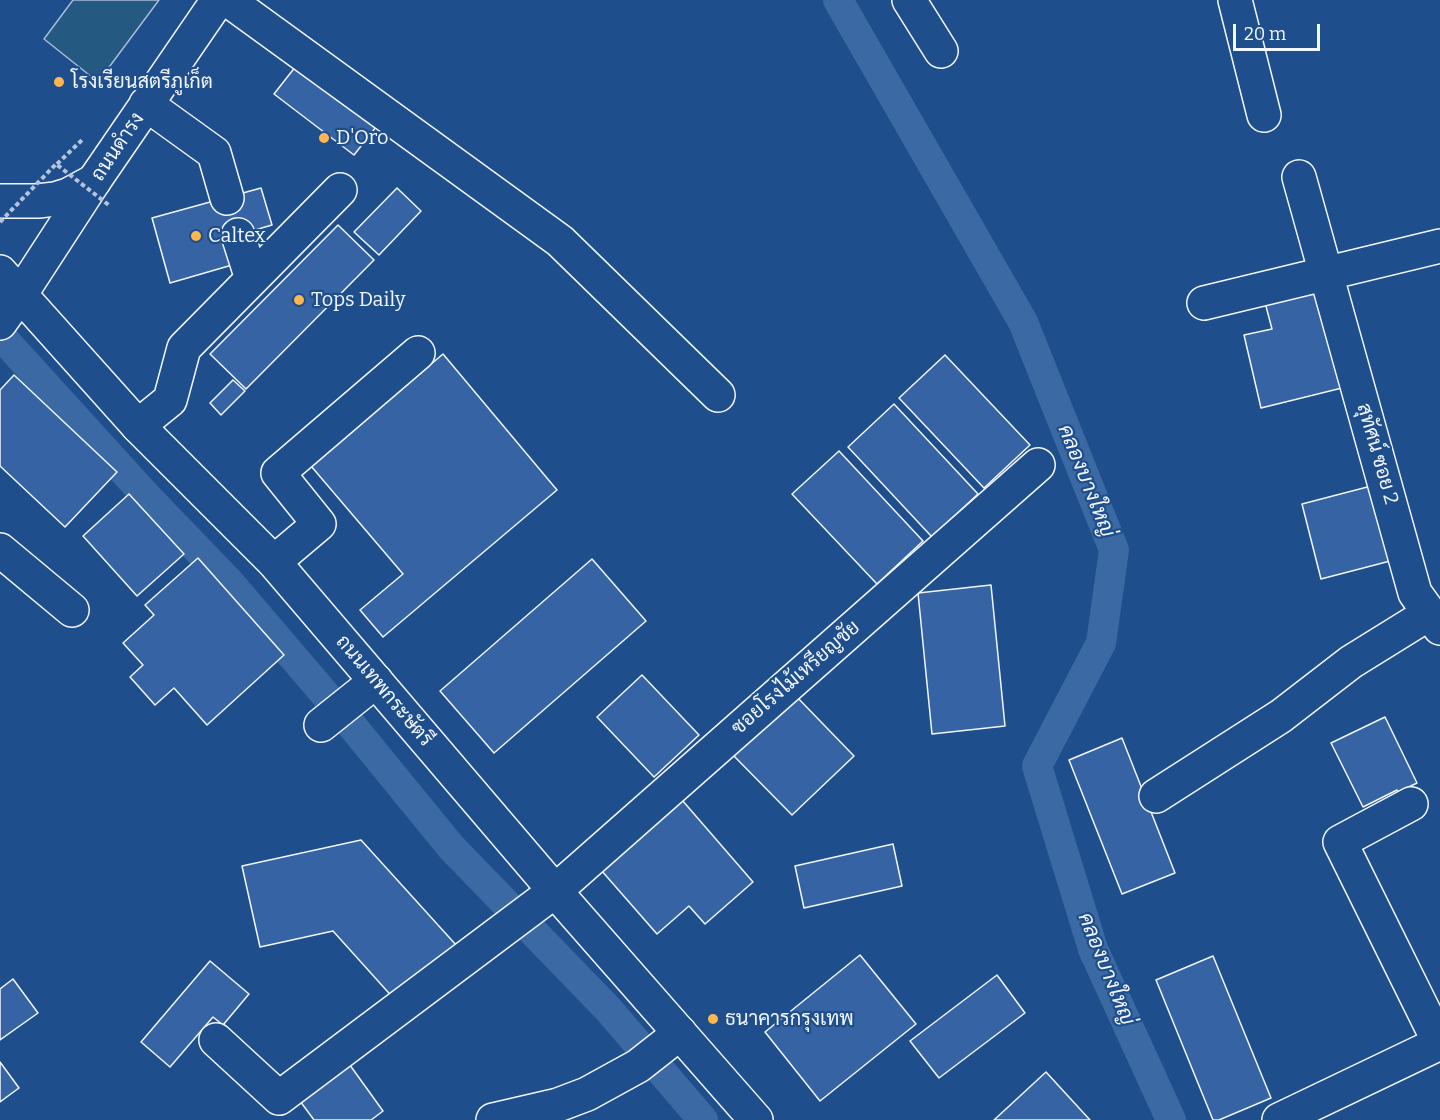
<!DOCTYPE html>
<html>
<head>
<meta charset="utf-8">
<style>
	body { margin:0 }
	#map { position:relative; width:1440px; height:1120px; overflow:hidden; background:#1f4e8c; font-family:Bitter,serif }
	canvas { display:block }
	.scale { position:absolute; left:1233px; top:24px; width:87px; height:27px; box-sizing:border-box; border:3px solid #f2f6ff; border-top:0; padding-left:8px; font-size:18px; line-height:21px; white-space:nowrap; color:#f2f6ff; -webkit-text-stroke:4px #1f4e8c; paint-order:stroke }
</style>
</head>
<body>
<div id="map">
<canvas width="1440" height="1120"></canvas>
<div class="scale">20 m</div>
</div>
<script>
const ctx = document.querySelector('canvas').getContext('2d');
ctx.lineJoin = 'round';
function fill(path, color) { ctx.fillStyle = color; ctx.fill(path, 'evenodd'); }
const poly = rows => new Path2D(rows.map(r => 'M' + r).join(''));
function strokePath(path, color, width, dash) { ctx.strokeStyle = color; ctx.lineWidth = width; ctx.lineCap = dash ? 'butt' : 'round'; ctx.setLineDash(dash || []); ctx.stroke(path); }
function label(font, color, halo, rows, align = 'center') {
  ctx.font = font + ' Bitter,Sarabun,serif'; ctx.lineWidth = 4.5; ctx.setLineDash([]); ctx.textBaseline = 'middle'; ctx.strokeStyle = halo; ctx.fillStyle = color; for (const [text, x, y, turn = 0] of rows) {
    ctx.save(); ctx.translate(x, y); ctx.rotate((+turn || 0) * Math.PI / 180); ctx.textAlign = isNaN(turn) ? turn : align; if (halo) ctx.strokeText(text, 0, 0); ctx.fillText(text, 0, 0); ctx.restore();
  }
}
const green = poly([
	[73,0,159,0,98,82,44,39,73,0]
]);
const canal = poly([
	[838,0,1023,322,1114,550,1101,643,1037,766,1093,949,1171,1120],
	[0,335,150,500,229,582,353,727,451,847,608,1009,703,1120]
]);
const building = poly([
	[296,66,376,127,354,155,274,94,296,66],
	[261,188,272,225,238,235,239,263,170,283,152,218,261,188],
	[397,188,421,211,379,255,354,232,397,188],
	[338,225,374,260,246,389,210,354,338,225],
	[1325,280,1350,386,1261,408,1244,335,1272,329,1263,295,1325,280],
	[443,354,557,490,383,637,360,610,403,574,311,466,443,354],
	[945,355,1030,445,984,488,899,398,945,355],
	[14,375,117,472,65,527,0,466,0,390,14,375],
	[233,380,245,391,221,415,210,403,233,380],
	[894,404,978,494,932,537,848,447,894,404],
	[839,451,923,541,877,584,792,494,839,451],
	[1375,485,1394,560,1321,579,1302,504,1375,485],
	[129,494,184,554,137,596,83,536,129,494],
	[198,558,284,655,207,725,174,688,155,705,130,677,143,665,123,643,154,615,145,605,198,558],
	[592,559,646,621,494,753,440,691,592,559],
	[991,585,1005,726,932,734,918,593,991,585],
	[642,675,699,735,654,777,597,717,642,675],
	[793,693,854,756,792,815,731,753,793,693],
	[1385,717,1417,783,1398,792,1397,790,1363,807,1331,743,1385,717],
	[1122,738,1175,873,1122,894,1069,760,1122,738],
	[682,800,753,882,705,924,689,906,657,934,601,870,682,800],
	[361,840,457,946,396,1001,333,931,260,947,242,866,361,840],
	[893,844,902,886,804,908,795,866,893,844],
	[860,955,916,1024,820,1101,765,1032,860,955],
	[1213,956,1271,1098,1219,1120,1213,1120,1156,980,1213,956],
	[210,961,249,994,223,1025,213,1017,170,1067,141,1042,210,961],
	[997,975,1025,1013,939,1078,910,1041,997,975],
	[13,979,38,1013,0,1040,0,989,13,979],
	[347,1061,383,1111,371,1120,314,1120,297,1097,347,1061],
	[0,1062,19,1088,0,1102,0,1062],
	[1046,1072,1090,1120,994,1120,1046,1072]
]);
const path = poly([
	[57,164,82,140]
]);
const minor = poly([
	[228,0,560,241,718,395],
	[909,0,941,51],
	[1235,0,1264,115],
	[146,104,214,153,227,198],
	[1299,177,1415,593,1440,628],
	[238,235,252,279],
	[20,295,94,181,218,0],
	[1204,303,1440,246],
	[138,426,170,400,184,348,340,190],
	[0,550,72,610],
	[274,562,319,524,278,473,418,353],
	[321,725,376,681],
	[1156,796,1281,716,1351,662,1430,613],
	[1411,804,1340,842,1440,1044],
	[216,1040,279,1098,555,891,1038,465],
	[493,1120,558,1105,587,1094,638,1066,680,1033],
	[1279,1120,1440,1043]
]);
const major = poly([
	[0,201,38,201,55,199,68,195,94,181],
	[0,272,138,426,274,562,555,891,756,1120],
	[0,323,20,295]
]);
const pathBridge = poly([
	[0,222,56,164,110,206]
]);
const markers = [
	[59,82,6,"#ffb74d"],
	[324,138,6,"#ffb74d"],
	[196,236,6,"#ffb74d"],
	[299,300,6,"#ffb74d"],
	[713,1019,6,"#ffb74d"]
];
const poiNames = [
	["โรงเรียนสตรีภูเก็ต",71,82],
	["D'Oro",336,138],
	["Caltex",208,236],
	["Tops Daily",311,300],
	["ธนาคารกรุงเทพ",725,1019]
];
const streetNames = [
	["ถนนดำรง",118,147,-56],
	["สุทัศน์ ซอย 2",1377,454,74],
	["ซอยโรงไม้เหรียญชัย",796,678,-41],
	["ถนนเทพกระษัตรี",384,691,50]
];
const waterNames = [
	["คลองบางใหญ่",1086,481,68],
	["คลองบางใหญ่",1106,969,68]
];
fill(green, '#245a82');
strokePath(green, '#a8bbd7', 1.5);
strokePath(canal, '#3b69a3', 30);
fill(building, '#3563a3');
strokePath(building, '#f2f6ff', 1.5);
strokePath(minor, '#f2f6ff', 36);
strokePath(major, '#f2f6ff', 36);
strokePath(path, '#b3c4dc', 4, [4.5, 3]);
strokePath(minor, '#1f4e8c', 33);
strokePath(major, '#1f4e8c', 33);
strokePath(pathBridge, '#b3c4dc', 4, [4.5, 3]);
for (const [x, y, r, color] of markers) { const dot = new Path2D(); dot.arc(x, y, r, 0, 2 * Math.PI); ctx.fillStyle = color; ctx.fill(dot); strokePath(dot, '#1f4e8c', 2); }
label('20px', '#f2f6ff', '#1f4e8c', poiNames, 'left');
label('20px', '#f2f6ff', '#1f4e8c', streetNames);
label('italic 21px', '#f2f6ff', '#1f4e8c', waterNames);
</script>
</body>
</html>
